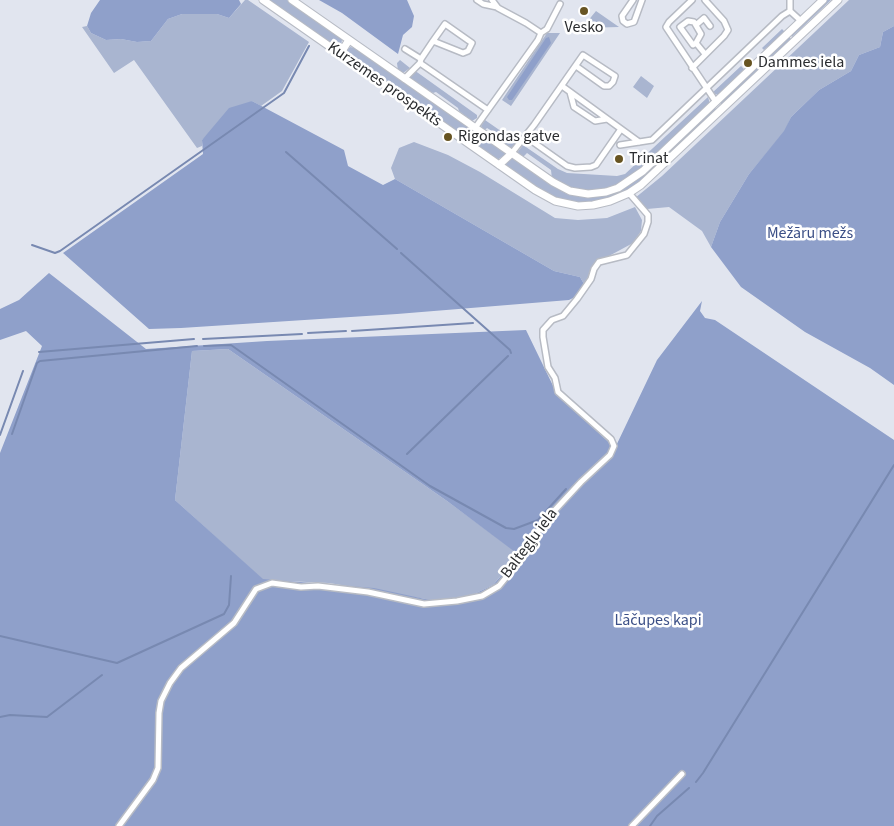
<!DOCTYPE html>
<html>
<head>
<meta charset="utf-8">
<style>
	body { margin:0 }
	canvas { display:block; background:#e1e5ef }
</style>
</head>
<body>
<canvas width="894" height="826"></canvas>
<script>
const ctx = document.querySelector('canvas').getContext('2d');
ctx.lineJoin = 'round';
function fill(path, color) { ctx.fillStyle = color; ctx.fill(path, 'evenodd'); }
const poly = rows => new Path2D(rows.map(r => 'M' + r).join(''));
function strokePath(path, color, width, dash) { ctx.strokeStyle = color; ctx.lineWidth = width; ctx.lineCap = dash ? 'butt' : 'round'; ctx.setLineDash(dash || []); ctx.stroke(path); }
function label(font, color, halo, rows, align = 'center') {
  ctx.font = font + ' "Source Sans 3",sans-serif'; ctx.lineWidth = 5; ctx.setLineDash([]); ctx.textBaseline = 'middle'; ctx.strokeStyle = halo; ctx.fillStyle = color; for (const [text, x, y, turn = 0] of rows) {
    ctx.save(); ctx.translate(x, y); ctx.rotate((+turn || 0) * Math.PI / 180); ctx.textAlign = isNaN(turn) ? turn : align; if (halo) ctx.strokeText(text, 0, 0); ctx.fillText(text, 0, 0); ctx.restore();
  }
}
const green = poly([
	[245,0,248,0,309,42,282,91,261,106,252,101,202,140,202,146,197,148,134,60,114,73,82,27,87,26,91,33,106,40,121,39,137,42,151,41,168,19,182,14,217,14,229,18],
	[268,0,287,0,342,39,341,47,337,48],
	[827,0,831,0,792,37,791,35],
	[849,0,894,0,894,26,883,32,880,47,859,55,851,71,819,90,791,117,785,131,749,174,720,222,711,247,702,231,669,207,647,209,635,198,662,176],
	[596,11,619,27,582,28],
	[782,29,785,32,764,50,762,48],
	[547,33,560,33,511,106,502,100],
	[789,37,791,39,782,48,723,104,721,104,720,102],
	[350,47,355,48,468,127,462,136,348,56,346,52],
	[400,60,410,68,403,73,398,71,397,63],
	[741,66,744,69,737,78,718,95,712,93],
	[414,70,477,115,477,118,472,121,459,111,458,108,436,92,433,93,410,79,410,76],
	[641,76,654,86,647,98,633,87],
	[708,97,710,104,704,108,636,173,622,183,607,189,589,191,574,189,552,179,551,170,527,153,522,158,517,153,523,145,558,169,567,173,617,176,625,174],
	[714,108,717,109,634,187,607,199,598,201,575,203,563,201,538,190,505,166,511,157,549,184,567,194,584,197,603,196,629,185,639,178],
	[485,120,518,143,511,149,505,146,505,139,487,128,484,131,481,126],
	[471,129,505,153,505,155,497,160,464,137],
	[414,142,448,155,480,172,555,218,578,220,607,218,635,207,642,220,641,231,633,243,609,256,597,261,584,284,580,277,554,271,395,179,391,168,399,148],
	[228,349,447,501,519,554,493,585,474,594,442,600,425,599,329,583,263,580,175,500,192,351]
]);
const forest = poly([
	[100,0,239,0,241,4,229,18,217,14,182,14,168,19,151,41,137,42,121,39,106,40,91,33,87,26,91,13],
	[319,0,407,0,414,16,412,27,403,35,398,54,342,13],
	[894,26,894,385,870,368,805,332,741,287,711,247,720,222,749,174,784,131,791,117,819,90,851,71,859,55,880,47,883,32],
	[549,37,551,43,512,100,509,100,507,97,546,38],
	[252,101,344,150,348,166,383,185,395,179,554,271,580,277,584,284,575,297,569,300,397,314,181,328,149,329,63,253,203,154,202,140,229,108],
	[49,273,146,349,267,341,526,330,557,394,615,448,657,360,702,301,700,311,705,318,715,320,894,440,894,826,0,826,0,453,42,346,26,331,0,340,0,309,19,300],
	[228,349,447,501,519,555,493,585,474,594,442,600,425,599,374,588,263,579,175,500,192,351]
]);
const stream = poly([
	[286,152,397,249],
	[32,245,55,253,60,251,284,93,309,46],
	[401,253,510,350,511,353],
	[352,331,473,323],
	[308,333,346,331],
	[203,339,302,334],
	[204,346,231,345,430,486,506,528,514,529,538,520,566,489],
	[39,352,194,339],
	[12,434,37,363,40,361,197,346],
	[0,435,23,371],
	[407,454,508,356],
	[0,636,117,663,224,614,229,605,231,576],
	[0,717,10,715,47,717,102,675],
	[696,782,703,773,894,465],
	[650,826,657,816,689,788]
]);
const street = poly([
	[477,0,483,4,497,7],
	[492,0,498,8,526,23,541,33],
	[633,0,622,16,623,21,627,24,634,22,642,0],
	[692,0,669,22,666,27,716,102],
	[790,0,790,11,801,21],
	[696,25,704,18,710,26],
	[696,43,701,34,694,22,688,21,680,27,693,45,696,43,705,54],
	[405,49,421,59],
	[420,63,488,110],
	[692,68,724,36,728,30,724,21,705,0],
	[404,79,420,63,421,59,433,41,445,24,472,43,468,51,463,53,433,41],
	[562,86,639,142],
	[570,92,574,107,595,121,607,119],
	[475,128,538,40,541,33,547,29,560,4],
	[526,137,567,166,575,168,591,167,596,165,621,129],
	[620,145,652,140,782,16,790,11],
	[511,154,534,125,583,55,615,76,613,82,609,86,604,86,576,66],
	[119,826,153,780,158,768,159,713,161,701,170,683,181,668,234,623,256,589,272,583,301,587,318,586,368,592,424,604,457,601,482,596,499,586,522,558,543,523,581,482,610,455,614,446,611,439,558,392,555,378,548,367,543,337,543,330,552,320,563,316,577,299,591,279,594,269,599,262,627,255,644,234,648,222,648,215,629,193],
	[632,826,682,774]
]);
const secondary = poly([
	[263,0,535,190,555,201,578,206,593,205,610,201,629,193,641,185,838,0],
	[292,0,553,182,570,191,588,194,606,192,618,188,643,171,823,0],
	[340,54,349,40],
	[499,165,511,154]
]);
const markers = [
	[584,11,5,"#675422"],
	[748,63,5,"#675422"],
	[448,137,5,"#675422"],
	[619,159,5,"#675422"]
];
const poiNames = [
	["Vesko",584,28,"center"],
	["Dammes iela",758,63],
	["Rigondas gatve",458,137],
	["Trinat",629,159]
];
const streetNames = [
	["Kurzemes prospekts",384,85,35],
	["Baltegļu iela",530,544,-53]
];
const parkNames = [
	["Mežāru mežs",810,234],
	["Lāčupes kapi",658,621]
];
fill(green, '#a9b5d0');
fill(forest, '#8fa0ca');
strokePath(stream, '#7889b1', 2);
strokePath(street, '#b7bbc4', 8);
strokePath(secondary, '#b7bbc4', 9);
strokePath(street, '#fff', 5);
strokePath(secondary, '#fff', 7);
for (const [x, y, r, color] of markers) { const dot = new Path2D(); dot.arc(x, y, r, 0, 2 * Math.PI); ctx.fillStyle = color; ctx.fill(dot); strokePath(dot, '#fff', 2); }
label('16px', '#2a2c2f', '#fff', poiNames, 'left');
label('16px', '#2a2c2f', '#fff', streetNames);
label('16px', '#3c5087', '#fff', parkNames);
</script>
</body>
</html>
